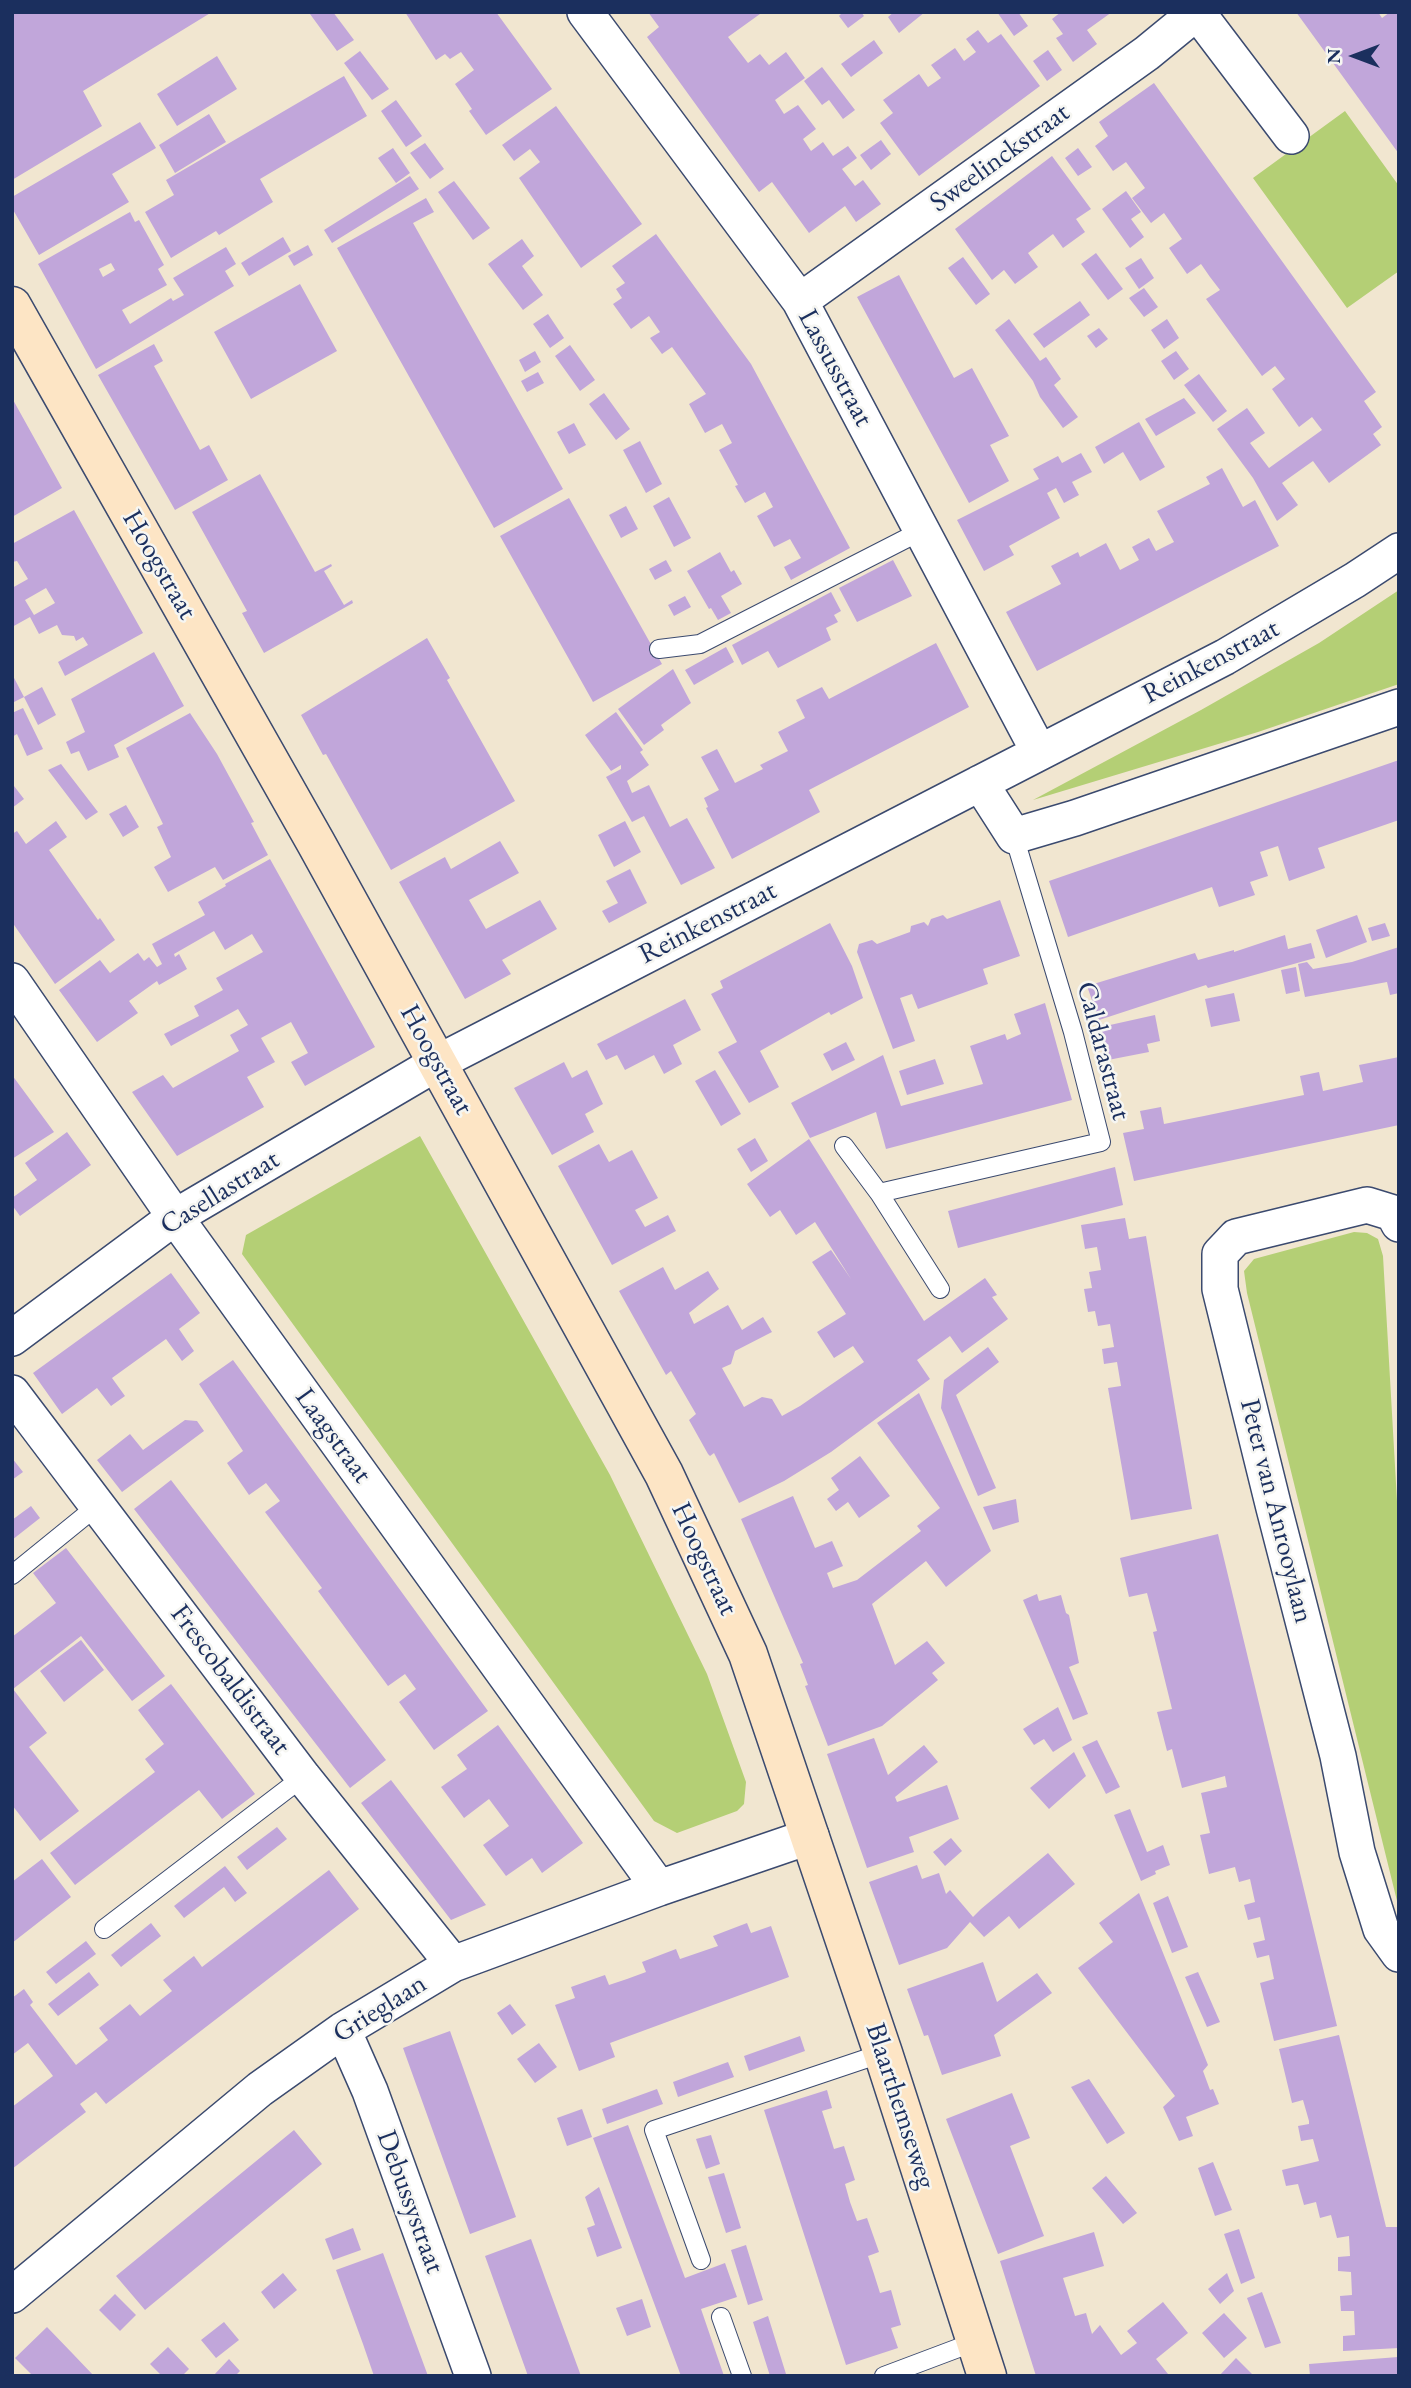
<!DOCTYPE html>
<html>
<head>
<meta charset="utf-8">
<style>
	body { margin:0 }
	#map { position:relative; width:1411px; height:2388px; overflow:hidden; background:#f1e6d0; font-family:"EB Garamond",serif }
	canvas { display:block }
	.frame { position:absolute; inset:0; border:14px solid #1b2f5e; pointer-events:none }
	.north { position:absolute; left:1320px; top:21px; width:70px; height:70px; -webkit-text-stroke:5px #f6f6f2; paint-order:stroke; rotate:270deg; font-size:19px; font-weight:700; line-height:28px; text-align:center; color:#1b2f5e }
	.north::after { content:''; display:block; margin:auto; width:24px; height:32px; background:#1b2f5e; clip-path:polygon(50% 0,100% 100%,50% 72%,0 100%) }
</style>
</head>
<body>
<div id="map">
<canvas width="1411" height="2388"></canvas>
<div class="frame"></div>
<div class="north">N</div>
</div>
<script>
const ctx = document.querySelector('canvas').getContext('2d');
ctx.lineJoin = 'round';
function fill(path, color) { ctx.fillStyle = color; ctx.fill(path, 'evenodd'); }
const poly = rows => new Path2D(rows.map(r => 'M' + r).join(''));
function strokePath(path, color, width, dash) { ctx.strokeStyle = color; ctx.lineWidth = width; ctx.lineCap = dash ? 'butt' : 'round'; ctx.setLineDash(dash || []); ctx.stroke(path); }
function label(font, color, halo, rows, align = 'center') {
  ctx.font = font + ' "EB Garamond",serif'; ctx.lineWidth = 5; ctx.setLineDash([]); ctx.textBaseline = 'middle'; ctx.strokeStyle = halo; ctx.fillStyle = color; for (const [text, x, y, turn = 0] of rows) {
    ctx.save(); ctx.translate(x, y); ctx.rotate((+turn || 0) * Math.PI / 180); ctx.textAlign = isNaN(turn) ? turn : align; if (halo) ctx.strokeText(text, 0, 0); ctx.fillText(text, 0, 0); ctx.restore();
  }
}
const green = poly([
	[1345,111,1399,186,1399,271,1347,308,1253,178],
	[1399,590,1399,684,1258,732,1033,800,1201,710,1319,643],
	[420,1136,610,1475,707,1674,746,1782,744,1804,737,1811,677,1833,654,1821,242,1254,246,1235],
	[1354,1232,1367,1233,1378,1239,1383,1256,1399,1536,1399,1909,1247,1293,1244,1271,1254,1259]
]);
const building = poly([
	[12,12,212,12,83,91,102,126,12,180],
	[312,12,333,12,354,40,337,51,310,14],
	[405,12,496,12,552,89,486,135,469,111,472,109,455,84,474,70,461,52,450,59,445,54,436,60],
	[648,12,759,12,760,14,728,37,748,63,760,54,769,65,786,52,805,78,775,100,784,114,798,105,816,129,803,139,811,151,823,142,833,156,848,146,857,158,842,169,855,186,863,180,881,204,856,222,845,206,809,233,772,182,759,192,647,37,659,27],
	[843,12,861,12,864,16,848,28,839,16],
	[894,12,925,12,899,33,888,17],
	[997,12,1018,12,1028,26,1014,36],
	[1061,12,1112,12,1087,30,1097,44,1073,62,1056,38,1063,34,1052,19],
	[1296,12,1378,12,1382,18,1390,12,1396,12,1399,15,1399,154],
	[978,30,988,43,1001,34,1040,86,919,176,880,123,893,113,883,100,919,74,928,87,941,78,931,65,955,48,964,61,976,52,966,39],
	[874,40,883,53,851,77,841,64],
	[1048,50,1062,70,1047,81,1033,61],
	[360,51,389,89,372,100,344,63],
	[217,56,237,89,177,126,157,94],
	[822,67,855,110,843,119,829,100,822,105,804,81],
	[344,76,367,116,260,179,273,202,219,235,216,231,171,258,145,212,174,195,166,180],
	[1154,83,1376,392,1364,401,1382,427,1373,434,1381,445,1329,483,1313,461,1282,483,1298,505,1277,521,1253,478,1217,429,1247,408,1265,433,1250,443,1269,468,1322,430,1312,417,1299,427,1272,389,1285,379,1275,366,1262,376,1206,299,1220,290,1210,277,1201,264,1187,274,1169,248,1182,239,1164,213,1151,223,1132,198,1145,188,1126,162,1113,171,1095,146,1108,136,1099,122],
	[396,100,422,136,406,147,381,111],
	[556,106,642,224,581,268,519,178,540,162,530,149,514,161,502,145],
	[209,114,226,142,175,173,159,145],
	[140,122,156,148,112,174,129,202,39,255,12,208,12,197],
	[881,140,891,154,871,170,860,155],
	[425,143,444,169,430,179,410,153],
	[393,148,410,173,396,183,378,158],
	[1078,148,1092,167,1078,176,1065,158],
	[1052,156,1091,209,1076,219,1085,232,1063,248,1053,234,1028,253,1038,267,1015,284,1004,270,992,280,955,229],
	[410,176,419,189,332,243,324,230],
	[454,181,490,228,473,240,438,192],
	[1126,191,1141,212,1131,219,1144,237,1130,248,1102,209],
	[426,198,434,212,413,223,563,489,494,528,337,248],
	[130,212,135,222,139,220,164,265,158,269,167,285,122,310,130,324,171,298,173,301,184,295,173,278,226,247,236,264,225,271,234,286,96,369,38,264],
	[111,263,115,270,103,277,99,269],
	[656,234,751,364,850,548,791,580,784,567,801,558,790,539,774,547,757,516,773,507,765,492,745,503,735,486,738,485,719,450,732,443,722,424,705,433,689,404,706,394,672,347,662,354,650,338,660,332,649,316,631,329,613,304,622,298,616,289,625,283,612,266],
	[283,237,291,251,249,276,241,263],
	[522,239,534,256,522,266,543,295,523,310,488,264],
	[308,245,313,255,294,266,288,256],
	[1096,253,1123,289,1108,300,1081,264],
	[963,257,990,294,976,305,948,268],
	[1141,258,1154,278,1139,289,1125,268],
	[899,275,954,378,972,368,1009,436,990,445,1009,481,969,503,857,297],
	[300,284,337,351,251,399,214,332],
	[1144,288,1158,307,1144,317,1129,298],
	[1080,301,1090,315,1044,348,1033,334],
	[548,314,564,338,550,348,533,324],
	[1009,319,1040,361,1046,357,1061,379,1054,385,1078,417,1063,428,1040,397,1033,381,995,330],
	[1167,319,1179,338,1164,349,1151,330],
	[1099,328,1108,339,1096,348,1087,336],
	[154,344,163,361,154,366,200,450,209,445,228,480,175,510,98,375],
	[570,345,595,380,580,391,555,356],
	[535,351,541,362,525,372,519,360],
	[1176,351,1189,369,1174,380,1161,361],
	[538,372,544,383,527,392,521,381],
	[1199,374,1227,411,1213,422,1184,385],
	[604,393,630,429,616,440,589,404],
	[12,398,62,488,12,517],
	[1184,398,1196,413,1156,436,1145,419],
	[1139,422,1165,467,1140,481,1123,452,1104,464,1095,447],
	[574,423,586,445,569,454,557,432],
	[640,441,662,484,646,493,623,450],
	[1081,453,1092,472,1072,482,1079,495,1064,503,1056,488,1047,493,1060,518,1009,546,1014,555,984,571,957,520,1039,479,1033,469,1058,456,1062,463],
	[1222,468,1243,507,1255,500,1279,546,1037,671,1006,612,1061,584,1051,566,1078,552,1080,557,1106,543,1120,570,1139,560,1132,547,1149,538,1156,551,1174,542,1157,511,1210,484,1206,477],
	[260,474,315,572,331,564,332,566,324,571,344,605,352,600,353,603,264,653,242,613,247,611,192,512],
	[669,497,691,538,674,547,653,506],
	[569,498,662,664,593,702,500,536],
	[626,506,638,529,621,538,609,515],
	[74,510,143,633,65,676,58,662,88,645,83,637,76,641,74,636,62,635,57,625,39,634,30,617,12,627,12,588,28,579,17,561,12,562,12,544],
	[46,588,55,603,34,615,25,600],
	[720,552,731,572,734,570,742,584,721,596,731,613,718,620,711,608,709,609,687,571],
	[666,560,672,571,655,580,649,569],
	[893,560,912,596,857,622,839,588],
	[831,592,841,611,834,615,838,622,826,628,831,640,778,668,768,651,742,665,732,645],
	[685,596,691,607,674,616,668,605],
	[427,638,450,678,447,680,515,801,391,870,326,754,323,755,301,715],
	[936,643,969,707,809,790,820,812,732,859,706,808,708,807,704,798,719,790,701,757,717,749,735,783,763,769,760,765,788,751,778,732,805,718,796,700,822,687,829,699],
	[726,647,734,662,694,685,685,670],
	[154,652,184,706,114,745,119,757,88,771,79,751,71,754,66,742,85,732,71,699],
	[673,669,691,703,661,725,664,730,644,745,618,709],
	[12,674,24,697,42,687,56,715,38,725,24,697,12,703],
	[23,708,43,749,27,756,17,734,12,737,12,713],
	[616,712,643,750,640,752,649,765,627,781,632,793,649,785,670,827,687,818,715,868,681,885,644,816,632,822,606,777,621,769,621,765,611,771,585,735],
	[190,713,217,754,254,822,251,823,268,855,223,880,215,867,168,892,154,867,171,857,157,827,163,824,126,748],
	[1399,760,1399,820,1318,848,1325,868,1289,881,1278,846,1260,852,1268,876,1250,882,1255,895,1219,907,1212,887,1068,937,1049,881],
	[61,764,98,812,86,820,48,770],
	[14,786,24,799,12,808,12,787],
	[126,805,139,827,123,837,109,814],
	[56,821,67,837,49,850,98,920,100,918,115,940,55,984,12,922,12,834,17,831,26,844],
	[625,821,641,852,614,867,598,835],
	[500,841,519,873,469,900,486,929,540,900,557,929,502,960,511,974,465,999,399,882,445,857,451,869],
	[270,859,375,1047,305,1086,291,1062,308,1053,291,1022,261,1038,275,1062,247,1077,264,1107,177,1156,132,1092,163,1075,173,1088,239,1051,230,1035,248,1025,238,1009,171,1046,164,1034,199,1016,194,1006,223,990,216,978,263,952,252,934,225,950,214,931,174,954,175,957,179,954,187,969,159,985,157,981,129,1001,138,1013,97,1042,59,990,100,960,110,973,138,953,144,961,149,957,157,967,162,964,152,944,205,915,198,902,226,886,225,884],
	[630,869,647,903,609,923,602,911,618,903,606,881],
	[1000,900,1020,956,983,969,988,984,918,1009,912,994,900,998,915,1041,893,1049,857,952,859,944,872,940,877,944,910,932,911,926,924,922,928,926,931,919,943,915,947,919],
	[1357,915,1367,942,1326,958,1316,930],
	[830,923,852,966,863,998,831,1015,829,1012,760,1051,779,1087,749,1103,718,1052,737,1042,711,994,723,988,720,981],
	[1385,923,1390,936,1372,941,1368,928],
	[1285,935,1288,949,1311,943,1315,958,1208,988,1206,985,1099,1020,1087,986,1195,953,1198,960,1234,950,1234,952],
	[1399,947,1399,993,1390,995,1387,982,1305,997,1298,964,1307,962,1313,969,1352,962],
	[1296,967,1300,991,1286,994,1281,970],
	[1234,993,1240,1021,1211,1027,1205,999],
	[685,999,701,1030,673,1045,682,1064,664,1074,654,1055,625,1070,617,1055,606,1060,597,1044],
	[1045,1003,1072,1100,886,1149,876,1112,810,1138,791,1103,883,1055,901,1106,983,1084,970,1046,1005,1034,1007,1040,1021,1034,1014,1014],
	[1155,1015,1160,1041,1147,1044,1149,1052,1108,1060,1101,1027],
	[846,1042,855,1060,832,1071,823,1054],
	[1399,1057,1399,1125,1134,1181,1123,1133,1144,1129,1140,1111,1161,1107,1164,1124,1204,1116,1304,1095,1300,1076,1319,1072,1323,1091,1363,1082,1359,1065],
	[935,1059,944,1084,907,1095,899,1071],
	[564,1062,572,1078,587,1070,603,1104,585,1114,594,1132,552,1155,514,1088],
	[715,1070,741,1114,721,1126,695,1081],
	[12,1075,54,1132,12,1159],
	[67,1132,91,1165,20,1216,12,1205,12,1198,37,1180,25,1163],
	[755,1138,768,1161,751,1172,737,1149],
	[809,1139,924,1321,985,1278,997,1295,992,1297,1008,1319,962,1353,950,1336,917,1360,930,1379,831,1452,784,1481,739,1503,714,1453,710,1456,708,1454,689,1420,696,1414,671,1371,666,1375,619,1291,663,1267,675,1290,708,1271,719,1289,689,1313,694,1324,728,1305,742,1330,763,1317,772,1332,735,1351,731,1364,722,1368,744,1407,762,1397,772,1399,782,1416,800,1406,864,1362,853,1346,834,1358,817,1332,846,1314,812,1262,831,1250,851,1279,815,1222,796,1235,780,1210,770,1217,747,1184],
	[599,1144,609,1162,632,1150,658,1198,635,1210,645,1227,668,1215,676,1231,612,1265,558,1166],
	[1115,1167,1123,1205,958,1248,948,1211],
	[1125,1218,1129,1239,1146,1236,1192,1509,1131,1520,1108,1388,1121,1386,1117,1362,1104,1364,1102,1349,1114,1347,1110,1324,1098,1326,1095,1311,1088,1312,1084,1289,1092,1288,1089,1272,1101,1270,1097,1247,1085,1249,1081,1225],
	[171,1273,200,1313,179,1329,194,1351,182,1361,166,1339,112,1378,125,1396,111,1406,97,1388,62,1414,33,1373],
	[988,1347,999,1362,956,1395,996,1488,978,1496,941,1408,944,1380],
	[233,1360,488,1711,434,1750,399,1702,416,1689,405,1674,388,1686,318,1591,322,1588,265,1512,280,1501,266,1483,249,1495,227,1463,243,1451,199,1384],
	[919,1393,991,1551,946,1587,926,1561,872,1604,895,1665,927,1641,945,1663,932,1673,938,1680,882,1726,828,1746,805,1686,808,1685,800,1664,803,1663,741,1519,793,1496,815,1548,832,1541,843,1566,827,1573,833,1588,857,1580,921,1531,917,1526,940,1508,877,1423],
	[185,1420,197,1421,204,1431,122,1492,97,1460,130,1434,143,1450],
	[860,1456,890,1496,859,1518,848,1502,836,1511,827,1499,839,1490,831,1478],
	[12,1458,23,1472,12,1480],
	[171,1480,386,1760,350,1788,134,1509],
	[1016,1499,1019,1522,993,1530,983,1507],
	[31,1506,40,1518,12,1540,12,1520],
	[1218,1534,1337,2026,1274,2041,1260,1983,1274,1979,1269,1955,1257,1958,1253,1943,1265,1940,1260,1917,1248,1920,1244,1905,1255,1902,1250,1879,1239,1882,1235,1867,1209,1874,1200,1835,1210,1833,1201,1793,1227,1787,1225,1776,1182,1788,1172,1749,1167,1751,1157,1712,1172,1709,1153,1632,1157,1631,1147,1593,1129,1597,1120,1558],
	[66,1548,165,1676,132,1701,81,1636,13,1689,47,1733,29,1747,79,1811,40,1841,12,1805,12,1637,56,1603,33,1573],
	[1037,1594,1039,1601,1061,1595,1066,1613,1069,1615,1079,1663,1069,1667,1088,1714,1073,1720,1023,1600],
	[81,1640,104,1670,64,1702,40,1671],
	[171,1684,255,1794,222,1819,199,1790,75,1885,50,1853,155,1772,145,1759,164,1744,138,1710],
	[1058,1707,1072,1740,1053,1752,1044,1739,1034,1745,1023,1729],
	[498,1725,583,1843,542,1873,532,1858,506,1876,483,1845,509,1826,489,1799,464,1818,441,1787,467,1769,457,1755],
	[874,1738,888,1775,924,1745,938,1762,895,1797,897,1802,947,1785,959,1819,909,1837,914,1852,867,1868,827,1754],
	[1097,1740,1120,1787,1106,1794,1082,1747],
	[1074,1752,1086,1776,1049,1809,1030,1788],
	[391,1780,446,1852,486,1905,451,1920,361,1803],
	[1130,1809,1147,1852,1163,1845,1170,1865,1155,1871,1156,1874,1141,1881,1114,1815],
	[277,1827,287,1839,247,1870,237,1857],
	[951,1838,962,1851,945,1866,933,1852],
	[1048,1853,1075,1884,1019,1929,1009,1916,984,1937,970,1922,947,1948,899,1965,869,1882,917,1865,922,1879,939,1873,946,1894,950,1890,973,1917,981,1909],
	[42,1859,71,1897,12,1943,12,1882],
	[225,1866,247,1893,235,1902,224,1887,184,1918,174,1906],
	[329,1870,359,1909,106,2104,96,2092,80,2104,86,2112,12,2169,12,2107,53,2076,28,2043,12,2055,12,1998,24,1989,33,2002,30,2005,76,2065,108,2040,99,2028,130,2004,140,2016,172,1991,163,1980,194,1956,202,1967],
	[1139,1893,1208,2065,1203,2071,1210,2090,1213,2089,1219,2104,1186,2117,1193,2136,1179,2141,1163,2107,1175,2096,1078,1968,1113,1942,1099,1923],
	[1168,1896,1188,1947,1172,1953,1153,1903],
	[151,1923,161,1936,121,1967,111,1955],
	[747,1923,751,1933,771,1926,789,1977,610,2043,615,2057,579,2071,555,2005,575,1998,571,1987,605,1975,609,1985,627,1979,646,1972,642,1962,676,1949,680,1959,718,1946,713,1936],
	[86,1941,96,1954,56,1984,46,1972],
	[983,1962,997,2002,1037,1973,1052,1993,994,2035,1001,2056,942,2075,928,2035,924,2036,907,1989],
	[89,1972,99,1985,58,2016,48,2004],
	[1198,1972,1220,2022,1207,2027,1185,1977],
	[510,2004,526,2025,512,2035,497,2013],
	[450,2031,516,2217,470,2234,403,2048],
	[1339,2035,1386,2227,1397,2227,1399,2348,1343,2351,1343,2336,1355,2335,1354,2311,1341,2311,1340,2296,1352,2295,1351,2272,1338,2271,1338,2257,1350,2256,1349,2236,1337,2238,1331,2215,1320,2218,1316,2202,1304,2205,1298,2184,1286,2186,1282,2170,1319,2161,1313,2139,1301,2141,1298,2126,1309,2124,1309,2121,1303,2100,1292,2103,1279,2049],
	[800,2036,805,2051,749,2071,744,2056],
	[539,2043,557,2067,535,2083,517,2059],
	[728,2062,734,2077,678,2097,673,2082],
	[1089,2079,1125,2133,1107,2144,1071,2087],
	[657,2089,663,2104,607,2124,602,2109],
	[827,2090,832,2108,822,2111,834,2149,844,2146,855,2180,845,2184,850,2202,857,2221,867,2218,879,2252,868,2256,874,2274,880,2293,891,2290,901,2325,891,2328,898,2348,846,2365,764,2110],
	[1012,2093,1030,2138,1010,2146,1044,2236,998,2254,946,2119],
	[582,2109,592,2137,567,2146,557,2118],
	[628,2125,685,2278,725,2263,737,2297,701,2309,724,2376,681,2376,593,2138],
	[294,2130,322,2164,145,2310,116,2276],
	[711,2135,720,2164,706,2169,696,2139],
	[1213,2162,1232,2210,1215,2216,1198,2168],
	[724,2173,741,2228,726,2233,708,2177],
	[1106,2176,1137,2213,1123,2224,1092,2188],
	[599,2187,622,2248,597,2257,587,2228,595,2225,585,2197],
	[353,2228,361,2250,333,2260,325,2239],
	[1239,2229,1255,2278,1241,2284,1224,2234],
	[1094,2232,1104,2266,1063,2278,1075,2316,1086,2313,1092,2334,1100,2325,1121,2355,1137,2343,1127,2331,1163,2302,1188,2333,1156,2359,1168,2374,1165,2376,1036,2376,1000,2261],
	[531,2239,545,2278,581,2376,528,2376,485,2256],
	[746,2245,763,2300,748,2305,731,2250],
	[383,2253,410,2327,428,2376,374,2376,363,2344,336,2270],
	[283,2273,297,2290,274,2309,261,2292],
	[1227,2273,1234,2291,1220,2304,1208,2289],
	[1262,2292,1281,2343,1265,2348,1247,2298],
	[115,2294,136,2315,120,2331,99,2310],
	[642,2299,651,2327,627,2336,616,2308],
	[1224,2313,1247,2338,1224,2358,1202,2333],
	[768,2316,786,2374,780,2376,770,2376,753,2322],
	[224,2322,239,2340,216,2358,201,2340],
	[47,2327,73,2354,94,2376,33,2376,15,2358],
	[168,2347,189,2369,182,2376,162,2376,150,2364],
	[1398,2357,1399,2376,1310,2376,1309,2364],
	[1236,2358,1254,2376,1219,2376],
	[229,2359,240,2371,235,2376,213,2376]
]);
const lane = poly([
	[659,649,700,644,921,531],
	[844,1146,879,1193,940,1289],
	[879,1193,1101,1142,1073,1032,1014,836],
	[12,1575,97,1506],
	[104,1929,303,1777],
	[701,2260,654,2130,883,2053],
	[721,2317,742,2376],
	[884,2376,977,2341]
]);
const street = poly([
	[585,12,800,301,1039,752],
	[1197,12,1291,136],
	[800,301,1147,53,1197,12],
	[980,783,1014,836,1075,818,1399,707],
	[12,981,175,1217,659,1888],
	[1399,1224,1393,1213,1367,1205,1236,1237,1220,1254,1220,1289,1274,1508,1338,1756,1357,1852,1381,1929,1399,1954],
	[12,1338,175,1217,437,1063,1225,657,1355,580,1399,551],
	[12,1393,303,1777,453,1964],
	[343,2030,370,2091,473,2376],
	[12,2295,260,2089,343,2030,453,1964,659,1888,811,1836]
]);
const secondary = poly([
	[12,306,316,843,664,1474,748,1654,883,2053,987,2376]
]);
const streetNames = [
	["Sweelinckstraat",1000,158,-36],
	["Lassusstraat",835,368,62],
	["Hoogstraat",159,565,60],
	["Reinkenstraat",1211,662,-28],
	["Reinkenstraat",708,923,-27],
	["Caldarastraat",1103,1051,75],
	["Hoogstraat",436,1060,61],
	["Casellastraat",220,1193,-32],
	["Laagstraat",333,1436,54],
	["Peter van Anrooylaan",1276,1511,76],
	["Hoogstraat",704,1559,65],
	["Frescobaldistraat",230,1680,53],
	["Grieglaan",380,2009,-32],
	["Blaarthemseweg",900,2106,72],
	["Debussystraat",410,2202,70]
];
fill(green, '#b4cf75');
fill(building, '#c1a6da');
strokePath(lane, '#3b4a6f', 20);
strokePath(street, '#3b4a6f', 38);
strokePath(secondary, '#3b4a6f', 41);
strokePath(lane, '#fff', 18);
strokePath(street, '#fff', 35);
strokePath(secondary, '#fde5c5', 38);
label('28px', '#1b2f5e', '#f6f6f2', streetNames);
</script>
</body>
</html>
